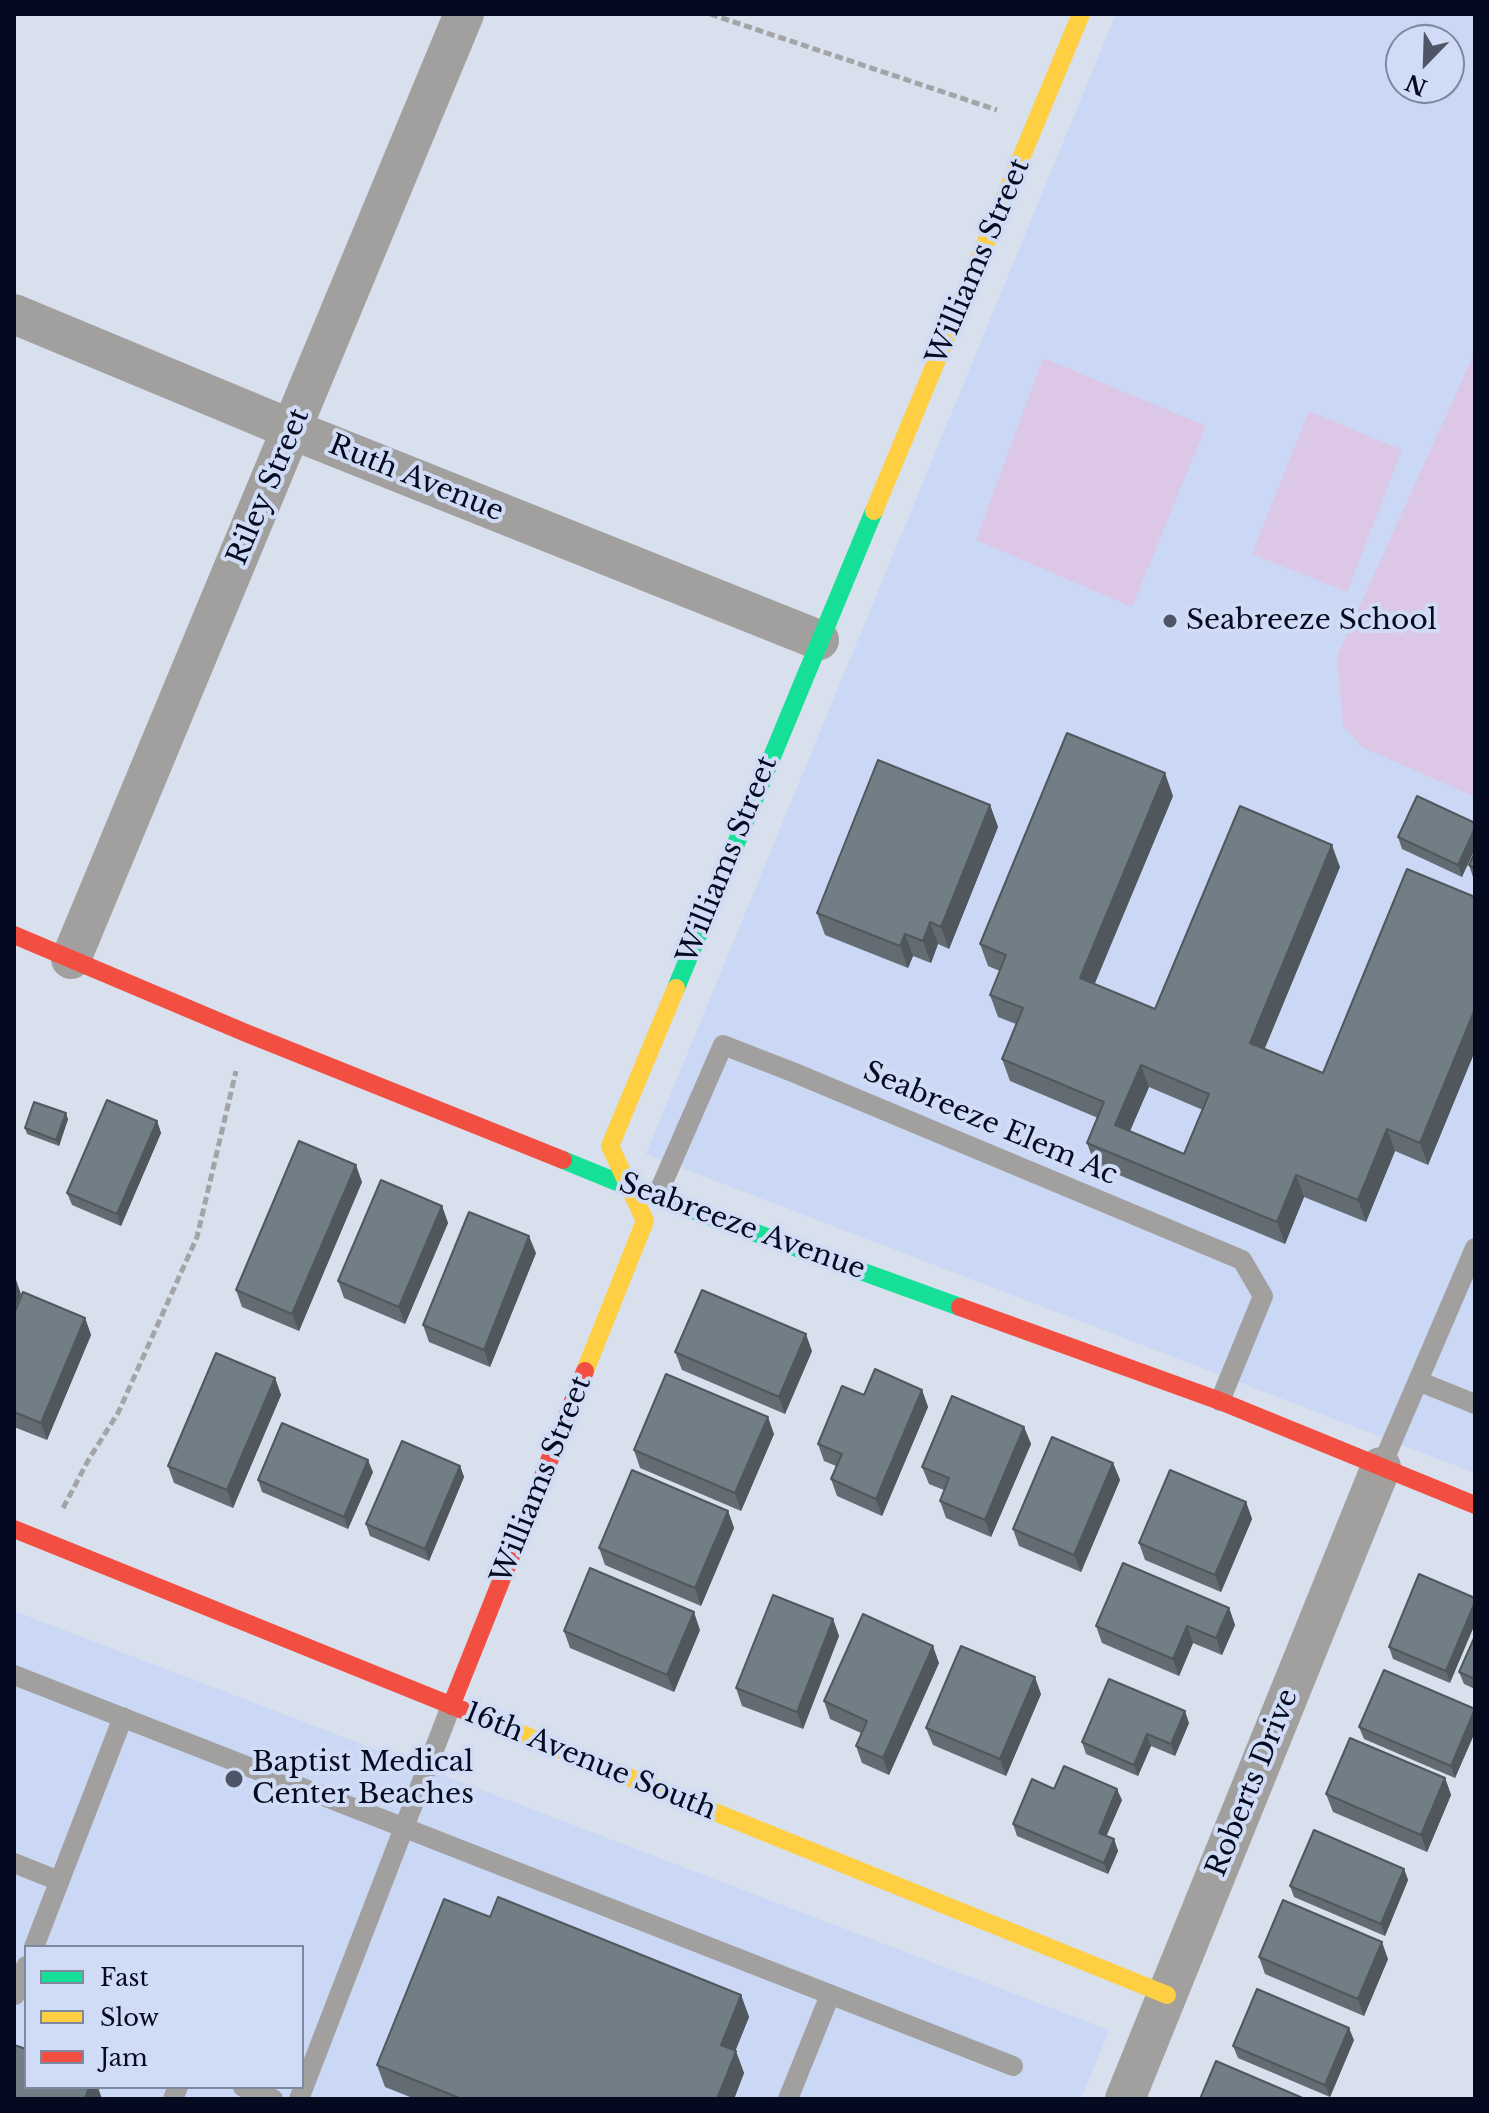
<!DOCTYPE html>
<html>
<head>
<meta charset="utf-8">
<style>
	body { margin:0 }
	#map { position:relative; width:1489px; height:2113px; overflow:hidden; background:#d8dfed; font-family:"Libre Baskerville",serif }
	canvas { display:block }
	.frame { position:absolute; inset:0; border:16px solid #040a1f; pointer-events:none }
	.legend { position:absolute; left:24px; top:1945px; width:280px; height:144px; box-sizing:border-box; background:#d0dcf5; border:2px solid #7e889f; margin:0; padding:10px 14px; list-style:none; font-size:24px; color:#040a1f }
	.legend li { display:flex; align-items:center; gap:16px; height:40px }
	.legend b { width:40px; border:2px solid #7e889f }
	.north { position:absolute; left:1385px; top:24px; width:80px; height:80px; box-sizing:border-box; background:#d0dcf5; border:2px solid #7e889f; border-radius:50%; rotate:203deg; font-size:22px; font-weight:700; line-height:32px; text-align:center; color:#040a1f }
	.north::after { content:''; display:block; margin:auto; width:28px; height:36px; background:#4e5567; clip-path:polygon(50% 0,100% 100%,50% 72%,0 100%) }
</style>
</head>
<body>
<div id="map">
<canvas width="1489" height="2113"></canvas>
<div class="frame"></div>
<ul class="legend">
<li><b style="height:10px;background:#16e098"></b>Fast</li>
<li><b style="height:10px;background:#ffcf43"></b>Slow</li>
<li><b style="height:10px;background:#f24e42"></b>Jam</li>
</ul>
<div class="north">N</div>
</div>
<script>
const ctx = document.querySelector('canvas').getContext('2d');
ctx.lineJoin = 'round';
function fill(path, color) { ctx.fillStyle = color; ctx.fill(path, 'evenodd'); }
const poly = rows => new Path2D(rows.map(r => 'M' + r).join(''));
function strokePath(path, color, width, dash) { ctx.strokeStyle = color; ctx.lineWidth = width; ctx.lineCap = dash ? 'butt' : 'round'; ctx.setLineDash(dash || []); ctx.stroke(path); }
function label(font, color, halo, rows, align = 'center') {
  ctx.font = font + ' "Libre Baskerville",serif'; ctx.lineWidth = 8; ctx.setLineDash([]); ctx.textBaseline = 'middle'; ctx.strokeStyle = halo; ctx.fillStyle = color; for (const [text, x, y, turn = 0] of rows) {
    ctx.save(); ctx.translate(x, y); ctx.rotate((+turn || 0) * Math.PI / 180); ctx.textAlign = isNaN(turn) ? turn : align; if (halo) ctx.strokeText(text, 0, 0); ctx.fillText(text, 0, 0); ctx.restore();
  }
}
const built = poly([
	[1116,14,1475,14,1475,1473,646,1154],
	[1401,40,1449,40,1449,88,1401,88],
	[14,1611,1109,2030,1081,2099,14,2099],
	[26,1947,302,1947,302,2087,26,2087]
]);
const green = poly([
	[1475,352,1475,797,1362,747,1343,725,1337,656],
	[1043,358,1206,426,1132,607,976,540],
	[1309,411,1402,450,1347,592,1252,554]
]);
const path = poly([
	[710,14,997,110],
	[63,1508,89,1459,118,1413,197,1237,236,1071]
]);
const lane = poly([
	[657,1196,723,1045,795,1073,1242,1260,1263,1296,1220,1401],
	[1418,1381,1475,1404],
	[1381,1467,1475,1248],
	[14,1675,1013,2066],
	[14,1863,59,1881],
	[34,1947,123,1717],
	[15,1995,26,1966],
	[243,2087,273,2099],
	[173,2099,178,2087],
	[299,2099,451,1706],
	[788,2099,830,1995]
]);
const street = poly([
	[14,314,293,430,819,640],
	[71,959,464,14],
	[1125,2099,1381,1467]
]);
const fast = poly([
	[676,988,874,511],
	[563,1160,629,1187,960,1307]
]);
const slow = poly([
	[874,511,1081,14],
	[585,1371,645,1221,610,1146,676,988],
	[475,1715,1167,1995]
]);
const jam = poly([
	[14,935,246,1033,563,1160],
	[960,1307,1220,1401,1475,1505],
	[14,1529,475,1715],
	[451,1706,585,1371]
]);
const wall = poly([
	[1173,796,1094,984,1155,1009,1340,867,1264,1049,1323,1073,1475,897,1475,1051,1428,1165,1395,1151,1366,1222,1304,1197,1285,1244,1095,1165,1087,1143,1098,1118,1010,1081,1002,1059,1016,1024,998,1017,990,995,1000,971,988,966,980,944],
	[1149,1087,1203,1110,1184,1154,1130,1131],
	[990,805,998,827,949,949,938,944,931,963,913,956,908,968,825,935,817,913],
	[1475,823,1462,877,1402,849,1398,837],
	[1475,852,1475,878,1473,877,1469,865],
	[68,1119,59,1146,27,1134,25,1128],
	[157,1121,161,1133,121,1226,72,1205,67,1193],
	[362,1182,299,1331,242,1307,236,1290],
	[442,1206,448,1223,405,1324,344,1298,338,1281],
	[536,1253,490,1367,429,1342,423,1325],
	[14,1314,85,1318,91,1335,47,1440,14,1427],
	[812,1351,785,1414,682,1370,675,1352],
	[275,1378,281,1395,233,1508,174,1483,168,1466],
	[922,1390,928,1407,882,1516,837,1496,831,1479,836,1466,824,1461,818,1444,864,1395],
	[1024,1427,1031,1444,991,1537,946,1518,940,1501,944,1490,929,1484,922,1467],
	[774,1434,741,1511,640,1468,634,1450],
	[1113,1463,1120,1480,1081,1572,1019,1546,1013,1529],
	[460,1466,464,1477,429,1561,370,1536,366,1524],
	[373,1472,348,1529,262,1492,258,1480],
	[1246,1502,1252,1519,1221,1592,1145,1560,1139,1543],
	[728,1511,734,1528,701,1606,605,1565,599,1548],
	[1419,1574,1450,1683,1393,1659,1389,1647],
	[1229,1608,1235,1625,1222,1655,1193,1643,1179,1676,1102,1643,1096,1626],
	[833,1619,839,1636,803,1729,742,1706,736,1688],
	[700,1630,674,1692,570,1648,564,1631],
	[1475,1636,1475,1689,1464,1684,1459,1672],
	[939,1663,889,1775,862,1763,856,1746,861,1733,830,1719,824,1701],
	[1041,1694,1006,1776,933,1745,926,1728],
	[1475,1709,1475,1732,1455,1778,1364,1739,1359,1727],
	[1189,1723,1175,1756,1151,1746,1138,1776,1086,1754,1082,1742],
	[1445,1778,1451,1795,1427,1852,1333,1812,1326,1794],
	[1054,1789,1122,1800,1106,1836,1114,1839,1118,1851,1108,1874,1017,1836,1013,1824],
	[1404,1869,1408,1880,1385,1936,1294,1897,1290,1886],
	[490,1917,741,1995,749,2017,735,2050,744,2073,734,2099,415,2099,385,2087,377,2065],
	[1259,1957,1388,1959,1364,2016,1265,1974],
	[1354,2040,1330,2097,1238,2058,1233,2046]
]);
const shadedWall = poly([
	[1165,773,1173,796,1088,1000,1080,978],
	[990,805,998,827,949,949,941,927],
	[1475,828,1475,849,1462,877,1458,865],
	[1332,845,1340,867,1258,1065,1250,1043],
	[930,922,938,944,931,963,923,941],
	[905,934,913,956,908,968,900,946],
	[1475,1009,1475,1051,1428,1165,1420,1143],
	[1141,1065,1149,1087,1123,1147,1115,1125],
	[66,1113,68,1119,59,1146,56,1140],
	[157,1121,161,1133,121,1226,117,1214],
	[1387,1129,1395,1151,1366,1222,1358,1200],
	[356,1165,362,1182,299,1331,292,1314],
	[1296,1175,1304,1197,1285,1244,1277,1222],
	[442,1206,448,1223,405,1324,399,1307],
	[529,1236,536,1253,490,1367,484,1350],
	[15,1277,21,1294,14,1312,14,1280],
	[85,1318,91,1335,47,1440,41,1423],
	[806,1334,812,1351,785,1414,779,1397],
	[275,1378,281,1395,233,1508,227,1490],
	[922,1390,928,1407,882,1516,876,1499],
	[768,1417,774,1434,741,1511,735,1493],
	[1024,1427,1031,1444,991,1537,985,1520],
	[368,1460,373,1472,348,1529,344,1517],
	[1113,1463,1120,1480,1081,1572,1074,1555],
	[460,1466,464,1477,429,1561,425,1549],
	[1246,1502,1252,1519,1221,1592,1215,1575],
	[728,1511,734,1528,701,1606,695,1588],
	[1475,1602,1475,1624,1450,1683,1446,1671],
	[1229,1608,1235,1625,1222,1655,1216,1638],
	[694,1612,700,1630,674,1692,667,1675],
	[833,1619,839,1636,803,1729,797,1712],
	[1187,1626,1193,1643,1179,1676,1173,1659],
	[933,1646,939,1663,889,1775,883,1758],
	[1035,1677,1041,1694,1006,1776,1000,1759],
	[1475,1710,1475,1732,1455,1778,1451,1766],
	[1185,1711,1189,1723,1175,1756,1171,1744],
	[1147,1734,1151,1746,1138,1776,1134,1765],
	[1445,1778,1451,1795,1427,1852,1421,1835],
	[1117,1789,1122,1800,1103,1844,1099,1833],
	[1114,1839,1118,1851,1108,1874,1104,1863],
	[1404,1869,1408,1880,1385,1936,1381,1924],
	[1382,1942,1388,1959,1364,2016,1358,1999],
	[741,1995,749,2017,729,2067,721,2045],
	[1349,2028,1354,2040,1330,2097,1325,2085],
	[736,2051,744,2073,734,2099,717,2099],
	[89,2087,98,2087,102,2099,85,2099]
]);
const building = poly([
	[1067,733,1165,773,1080,978,1155,1009,1240,806,1332,845,1250,1043,1323,1073,1407,869,1475,897,1475,1009,1420,1143,1387,1129,1358,1200,1296,1175,1277,1222,1087,1143,1104,1102,1002,1059,1023,1008,990,995,1006,955,980,944,1067,733],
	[1141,1065,1209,1094,1184,1154,1115,1125,1141,1065],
	[878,760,990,805,941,927,930,922,923,941,905,934,900,946,817,913,878,760],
	[1417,796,1475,823,1475,828,1458,865,1398,837,1417,796],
	[1475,852,1475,868,1469,865,1475,852],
	[107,1100,157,1121,117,1214,67,1193,107,1100],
	[34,1102,66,1113,56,1140,25,1128,34,1102],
	[299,1141,356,1165,292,1314,236,1290,299,1141],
	[381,1180,442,1206,399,1307,338,1281,381,1180],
	[469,1212,529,1236,484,1350,423,1325,469,1212],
	[702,1290,806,1334,779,1397,675,1352,702,1290],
	[23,1292,85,1318,41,1423,14,1412,14,1314,23,1292],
	[216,1353,275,1378,227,1490,168,1466,216,1353],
	[875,1369,922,1390,876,1499,831,1479,842,1454,818,1444,842,1386,864,1395,875,1369],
	[666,1374,768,1417,735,1493,634,1450,666,1374],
	[952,1396,1024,1427,985,1520,940,1501,949,1478,922,1467,952,1396],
	[282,1423,368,1460,344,1517,258,1480,282,1423],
	[1052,1437,1113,1463,1074,1555,1013,1529,1052,1437],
	[402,1441,460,1466,425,1549,366,1524,402,1441],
	[632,1470,728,1511,695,1588,599,1548,632,1470],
	[1170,1470,1246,1502,1215,1575,1139,1543,1170,1470],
	[1123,1563,1229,1608,1216,1638,1187,1626,1173,1659,1096,1626,1123,1563],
	[590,1568,694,1612,667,1675,564,1631,590,1568],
	[1419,1574,1475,1598,1475,1602,1446,1671,1389,1647,1419,1574],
	[773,1595,833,1619,797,1712,736,1688,773,1595],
	[863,1614,933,1646,883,1758,856,1746,867,1721,824,1701,863,1614],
	[1475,1636,1475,1679,1459,1672,1475,1636],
	[961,1646,1035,1677,1000,1759,926,1728,961,1646],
	[1384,1670,1475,1709,1451,1766,1359,1727,1384,1670],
	[1109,1679,1185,1711,1171,1744,1147,1734,1134,1765,1082,1742,1109,1679],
	[1350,1738,1445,1778,1421,1835,1326,1794,1350,1738],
	[1064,1766,1117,1789,1099,1833,1114,1839,1104,1863,1013,1824,1032,1779,1054,1789,1064,1766],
	[1314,1830,1404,1869,1381,1924,1290,1886,1314,1830],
	[498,1897,741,1995,721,2045,736,2051,717,2099,462,2099,377,2065,444,1899,490,1917,498,1897],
	[1283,1900,1382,1942,1358,1999,1259,1957,1283,1900],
	[1257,1989,1349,2028,1325,2085,1233,2046,1257,1989],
	[14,2045,26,2049,26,2087,89,2087,85,2099,14,2099,14,2045],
	[1216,2061,1305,2099,1200,2099,1216,2061]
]);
const markers = [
	[1170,621,8,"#4e5567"],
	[234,1779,10,"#4e5567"]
];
const streetNames = [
	["Williams Street",979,262,-67],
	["Ruth Avenue",416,479,22],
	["Riley Street",269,487,-67],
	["Williams Street",728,860,-68],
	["Seabreeze Elem Ac",990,1124,23],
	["Seabreeze Avenue",742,1227,20],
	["Williams Street",542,1480,-68],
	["16th Avenue South",590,1762,22],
	["Roberts Drive",1253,1783,-68]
];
const poiNames = [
	["Seabreeze School",1186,621],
	["Baptist Medical",252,1763],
	["Center Beaches",252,1795]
];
fill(built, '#cad8f5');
fill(green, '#dcc7e6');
strokePath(path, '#a2a4a6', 5, [8, 4]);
strokePath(lane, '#a2a09e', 20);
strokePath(street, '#a2a09e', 40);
strokePath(fast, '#16e098', 18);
strokePath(slow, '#ffcf43', 18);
strokePath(jam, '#f24e42', 18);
fill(wall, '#626c72');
fill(shadedWall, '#50585d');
fill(building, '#727e85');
strokePath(building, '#50585d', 2);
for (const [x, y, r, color] of markers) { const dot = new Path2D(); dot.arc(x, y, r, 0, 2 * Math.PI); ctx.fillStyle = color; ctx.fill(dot); strokePath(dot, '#d0dcf5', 3); }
label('28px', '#040a1f', '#d0dcf5', streetNames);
label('28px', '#040a1f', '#d0dcf5', poiNames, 'left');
</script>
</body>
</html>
